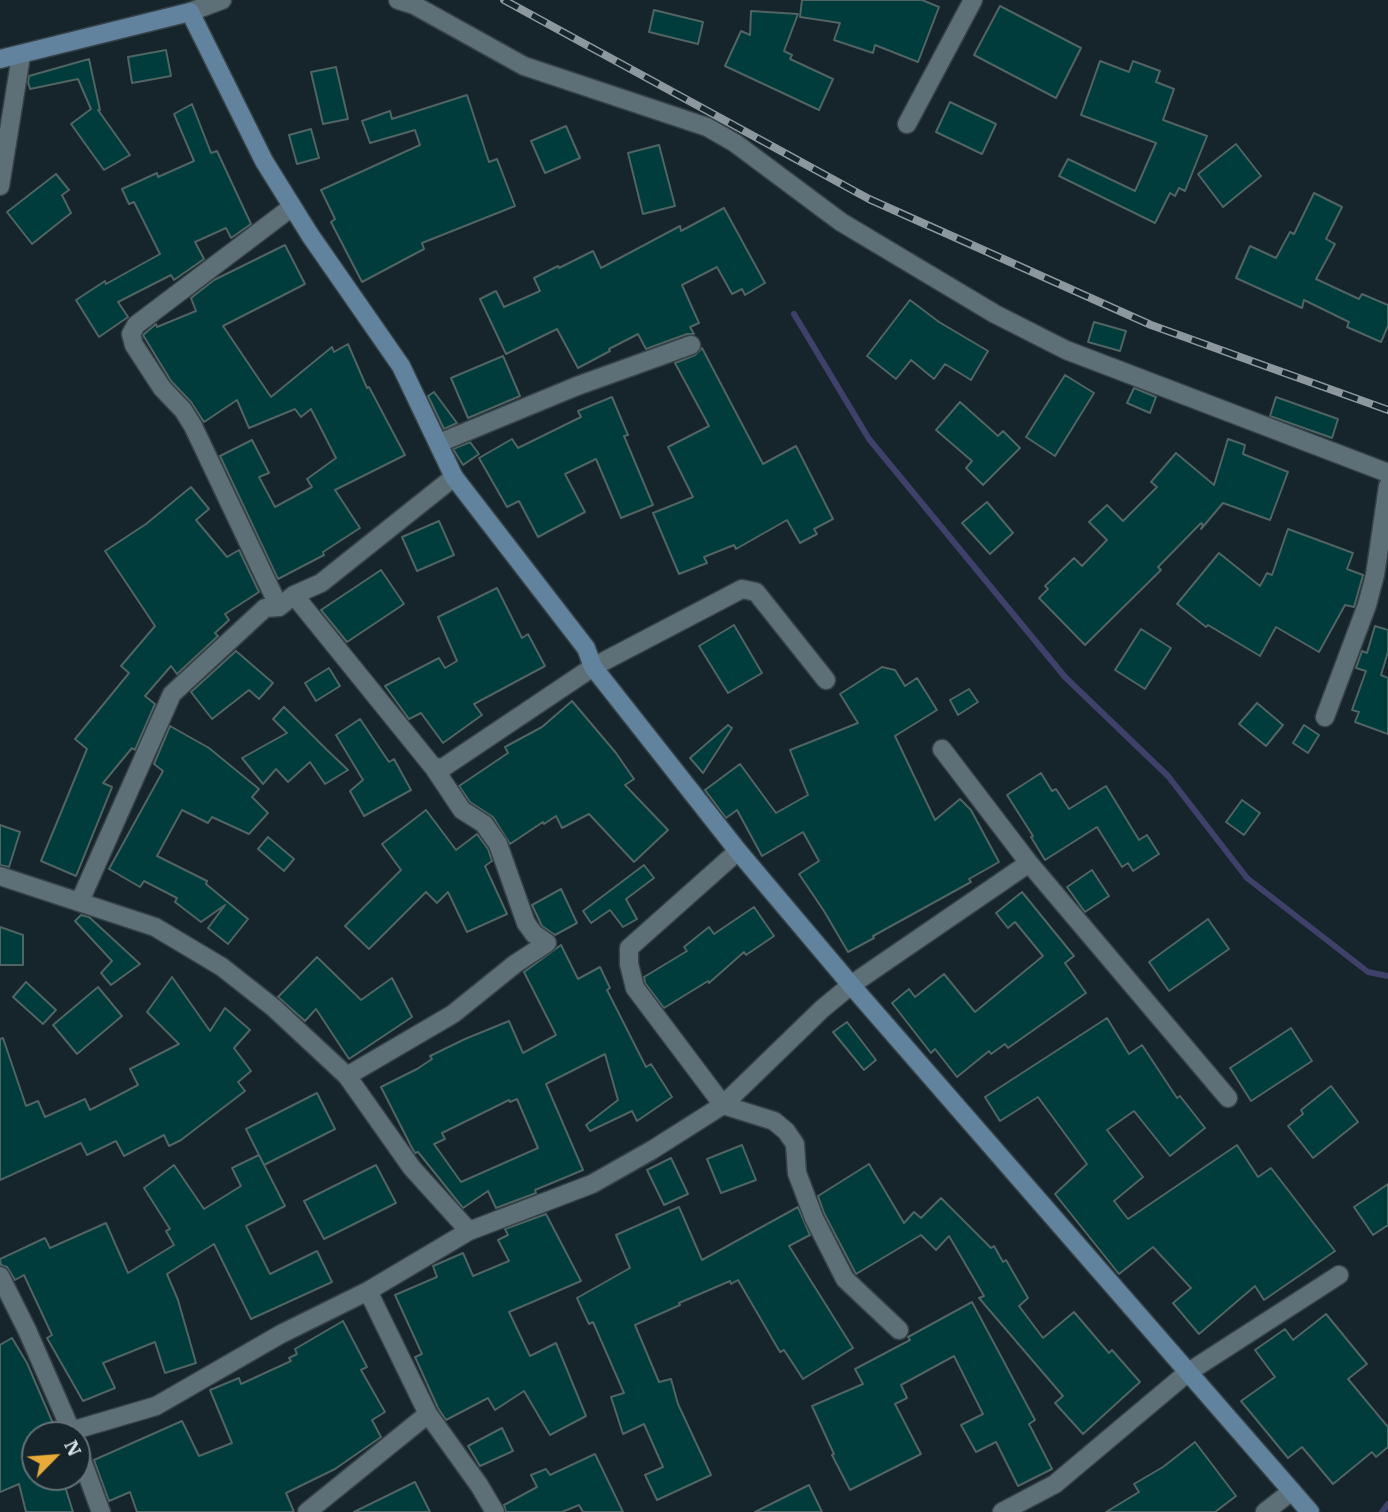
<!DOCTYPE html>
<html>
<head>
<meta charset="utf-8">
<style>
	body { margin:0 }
	#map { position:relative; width:1388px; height:1512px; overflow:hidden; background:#15252b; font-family:"IBM Plex Serif",serif }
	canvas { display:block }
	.north { position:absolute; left:21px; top:1421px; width:70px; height:70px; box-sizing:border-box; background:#15252b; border:2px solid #657277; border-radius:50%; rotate:65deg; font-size:19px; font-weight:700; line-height:28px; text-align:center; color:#dce6ea }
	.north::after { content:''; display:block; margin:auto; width:24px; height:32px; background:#e8ab37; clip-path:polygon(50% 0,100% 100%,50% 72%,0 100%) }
</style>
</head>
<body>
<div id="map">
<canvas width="1388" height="1512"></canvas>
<div class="north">N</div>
</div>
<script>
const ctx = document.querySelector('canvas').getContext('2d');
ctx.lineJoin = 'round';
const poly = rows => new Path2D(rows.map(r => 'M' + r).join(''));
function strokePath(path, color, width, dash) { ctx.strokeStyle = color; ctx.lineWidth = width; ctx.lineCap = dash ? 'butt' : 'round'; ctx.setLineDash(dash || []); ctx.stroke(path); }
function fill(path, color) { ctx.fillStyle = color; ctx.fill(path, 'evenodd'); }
const stream = poly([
	[794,314,869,439,1065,677,1168,776,1247,878,1368,972,1388,976],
	[1382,1512,1388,1504]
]);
const building = poly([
	[802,0,922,0,939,7,918,62,875,45,873,53,834,40,840,23,800,17,802,0],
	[1000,6,1081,48,1056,98,974,55,1000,6],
	[654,10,703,22,698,44,649,32,654,10],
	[751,11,798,14,784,51,792,55,790,59,833,79,819,110,725,66,741,31,750,35,751,11],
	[166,50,171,76,132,83,128,57,166,50],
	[89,59,100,110,98,110,130,155,104,170,71,124,91,109,78,79,30,89,28,82,29,76,89,59],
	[1100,61,1129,72,1133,61,1160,71,1156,82,1174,89,1163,120,1207,136,1185,191,1179,188,1175,196,1170,193,1155,223,1059,176,1068,159,1135,191,1156,143,1081,115,1100,61],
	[336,67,348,119,323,124,311,72,336,67],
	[467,95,489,162,497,159,515,206,422,243,424,249,362,282,331,222,335,219,321,190,420,145,415,130,370,143,362,121,390,111,392,119,467,95],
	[950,102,996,124,982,154,936,132,950,102],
	[192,104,211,153,217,151,251,224,231,238,226,228,195,242,204,259,174,280,171,275,118,302,128,317,99,337,76,300,105,281,106,284,160,254,134,202,129,204,122,189,157,173,158,177,194,161,174,114,192,104],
	[566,126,580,158,545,173,531,141,566,126],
	[311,129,319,158,297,164,289,135,311,129],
	[1236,144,1261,176,1223,207,1198,174,1236,144],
	[659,145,675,206,643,214,628,153,659,145],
	[56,174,69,190,62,195,71,213,32,244,7,212,56,174],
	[1314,193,1342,207,1326,239,1335,244,1316,279,1359,299,1362,294,1388,305,1388,326,1381,342,1347,327,1349,322,1304,300,1302,308,1236,278,1250,246,1276,258,1290,232,1294,234,1314,193],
	[724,208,765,283,745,295,742,289,732,294,717,267,682,285,699,323,690,327,694,334,687,334,646,349,638,334,609,349,610,351,578,368,557,329,506,354,480,299,496,291,504,307,540,291,534,278,558,266,559,268,593,251,601,268,680,226,681,231,724,208],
	[285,245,305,284,223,326,271,397,332,347,334,352,348,344,367,388,369,387,405,455,335,490,360,528,323,552,324,555,278,579,220,456,252,440,269,473,259,477,275,507,312,487,307,479,336,458,311,409,301,417,295,409,249,428,237,400,204,422,191,402,171,381,143,335,156,324,157,327,196,311,191,298,214,280,285,245],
	[910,300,939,322,988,351,971,380,945,364,934,379,911,360,896,379,867,356,910,300],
	[1094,322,1126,331,1120,351,1088,342,1094,322],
	[702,348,763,464,796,446,833,519,814,529,817,534,800,543,787,520,736,549,734,545,704,557,707,563,679,574,653,513,693,497,668,447,709,426,675,363,695,355,702,348],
	[503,356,520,396,468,418,451,378,503,356],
	[1065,375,1094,393,1055,456,1026,437,1065,375],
	[1134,388,1156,397,1150,413,1127,403,1134,388],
	[434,392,457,423,444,429,428,396,434,392],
	[612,397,628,435,624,436,653,505,621,518,596,459,565,474,585,512,538,537,519,501,507,507,479,458,512,439,518,448,581,417,578,411,612,397],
	[1276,397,1338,419,1332,438,1270,416,1276,397],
	[960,402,998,436,1003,431,1020,448,983,485,966,468,972,461,936,430,960,402],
	[1228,439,1245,445,1243,454,1288,472,1270,520,1223,503,1201,529,1203,525,1201,523,1158,567,1161,570,1085,645,1039,598,1048,589,1045,586,1074,558,1082,566,1107,540,1089,522,1107,505,1123,521,1157,487,1151,482,1176,453,1214,485,1228,439],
	[470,442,479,454,463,465,453,449,470,442],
	[191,487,209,509,196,520,227,557,239,550,259,592,225,614,229,620,215,633,218,636,177,674,171,666,145,696,155,704,135,750,132,748,103,783,112,787,76,876,41,861,87,749,75,739,129,673,121,666,155,626,105,551,146,524,191,487],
	[987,502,1013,533,990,554,962,523,987,502],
	[439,521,454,555,417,571,402,537,439,521],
	[1288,529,1353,553,1347,569,1363,575,1354,607,1345,605,1319,652,1276,627,1260,656,1208,625,1206,627,1177,604,1219,553,1260,586,1267,573,1272,575,1288,529],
	[381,570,404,604,347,642,321,610,381,570],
	[497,588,522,638,528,634,545,666,474,704,482,715,443,743,421,713,409,719,385,686,439,658,445,668,457,661,438,617,497,588],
	[734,625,762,673,728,693,699,646,734,625],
	[1375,626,1388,630,1388,652,1381,675,1388,678,1388,734,1355,722,1359,712,1352,710,1366,671,1356,668,1362,651,1367,653,1375,626],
	[1141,629,1171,648,1145,689,1115,670,1141,629],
	[236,651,273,683,259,699,249,690,212,719,191,692,236,651],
	[882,667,895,670,905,686,917,678,937,710,895,736,935,820,960,799,971,810,999,862,969,879,971,882,873,936,874,938,848,952,824,911,799,874,819,861,803,832,762,856,737,810,726,818,705,790,740,764,776,813,808,795,790,750,858,723,840,694,882,667],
	[329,668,340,686,316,701,305,683,329,668],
	[969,689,978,702,958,715,950,700,969,689],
	[572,701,616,753,634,779,625,785,668,830,634,862,589,814,562,828,556,816,544,824,543,822,510,844,493,817,470,802,459,786,508,753,505,747,542,727,572,701],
	[1257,703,1283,725,1266,746,1239,724,1257,703],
	[284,707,326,749,348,770,325,784,310,762,288,782,276,769,263,784,242,758,287,733,273,719,284,707],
	[360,719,389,762,394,759,411,790,364,816,350,791,363,780,336,735,360,719],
	[728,725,732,728,703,773,690,758,728,725],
	[1304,725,1319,735,1308,753,1293,743,1304,725],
	[170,726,209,748,259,789,252,797,268,813,249,834,212,817,208,823,182,810,157,856,207,881,206,884,248,919,228,944,208,928,225,905,201,922,175,902,177,898,144,881,140,887,109,869,163,771,154,764,170,726],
	[1041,773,1052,791,1056,789,1069,809,1106,786,1139,840,1147,835,1159,854,1133,871,1128,863,1122,867,1097,827,1045,860,1031,837,1033,836,1007,795,1041,773],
	[1242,800,1260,813,1244,835,1226,822,1242,800],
	[426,810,456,850,477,834,488,849,492,861,485,866,507,914,467,932,448,892,437,903,426,892,369,949,345,926,401,870,382,844,426,810],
	[0,825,20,832,9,867,0,865,0,825],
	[268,837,294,859,284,871,258,849,268,837],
	[644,865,654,878,626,899,637,919,623,927,610,910,591,923,583,911,644,865],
	[1092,870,1109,896,1085,912,1067,887,1092,870],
	[561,889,577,923,555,935,542,926,532,905,561,889],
	[1022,892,1074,956,1065,963,1086,993,1008,1048,1005,1044,991,1054,989,1051,957,1077,935,1049,931,1053,892,1003,909,989,915,997,944,974,975,1012,1043,956,1015,922,1008,928,996,913,1022,892],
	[754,907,774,936,746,955,744,952,709,983,708,981,664,1008,645,983,644,977,687,951,684,947,709,927,714,934,754,907],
	[81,915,89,917,140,964,111,985,101,973,112,961,75,921,81,915],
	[1208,919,1229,949,1169,991,1149,962,1208,919],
	[0,927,23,935,23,965,0,965,0,927],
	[561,945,578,979,600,967,610,988,607,990,646,1067,651,1064,672,1097,637,1121,632,1111,590,1131,586,1125,618,1100,605,1054,546,1084,583,1170,535,1190,536,1193,496,1208,488,1191,463,1208,418,1152,415,1153,412,1148,381,1087,417,1069,432,1059,430,1056,465,1039,509,1021,523,1053,556,1035,524,972,561,945],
	[517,1099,538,1148,461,1182,434,1144,445,1139,442,1133,509,1100,510,1102,517,1099],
	[317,957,361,1000,392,978,412,1017,349,1059,316,1009,305,1021,278,997,317,957],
	[172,977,210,1031,225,1008,250,1030,234,1048,251,1071,238,1082,245,1091,181,1140,169,1146,164,1135,124,1156,116,1141,87,1155,81,1143,0,1180,0,1039,3,1038,26,1106,38,1101,45,1117,85,1099,90,1110,138,1085,130,1069,179,1044,147,1012,172,977],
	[26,982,56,1010,43,1024,13,997,26,982],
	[98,987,122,1016,77,1054,53,1025,98,987],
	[1107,1018,1129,1054,1142,1045,1177,1098,1180,1096,1205,1128,1170,1156,1134,1111,1107,1130,1143,1177,1114,1201,1128,1219,1237,1145,1258,1177,1271,1168,1335,1251,1264,1300,1255,1286,1199,1334,1173,1303,1191,1288,1153,1247,1119,1274,1055,1194,1087,1164,1038,1097,1000,1121,985,1097,1107,1018],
	[847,1022,876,1060,864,1070,833,1032,847,1022],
	[1291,1028,1312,1061,1251,1101,1230,1068,1291,1028],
	[1331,1086,1358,1122,1313,1158,1288,1126,1303,1114,1301,1110,1331,1086],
	[317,1093,335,1129,264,1165,246,1129,317,1093],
	[742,1145,756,1180,721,1193,707,1159,742,1145],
	[259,1155,285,1206,246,1226,270,1274,317,1251,332,1282,251,1319,214,1244,167,1274,178,1300,196,1363,165,1373,155,1342,103,1363,115,1388,83,1401,47,1338,52,1335,24,1275,15,1280,7,1267,1,1265,0,1259,45,1238,50,1248,106,1223,128,1273,174,1245,166,1231,170,1229,144,1188,174,1165,204,1209,241,1186,232,1168,259,1155],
	[671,1158,688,1194,664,1205,647,1170,671,1158],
	[869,1164,904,1223,914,1212,921,1218,941,1198,991,1248,994,1246,1003,1262,1006,1260,1028,1298,1019,1306,1043,1338,1074,1312,1109,1353,1112,1350,1140,1382,1083,1434,1055,1403,1063,1396,979,1298,984,1296,949,1236,936,1250,921,1235,856,1274,824,1213,818,1196,869,1164],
	[376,1165,396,1203,324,1239,304,1201,376,1165],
	[1388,1184,1388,1225,1373,1235,1354,1207,1388,1184],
	[679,1207,702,1260,798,1207,810,1235,789,1246,853,1348,803,1379,784,1350,780,1352,738,1280,731,1284,730,1281,679,1303,680,1305,635,1325,659,1382,671,1379,678,1404,711,1475,657,1500,645,1475,663,1467,644,1424,623,1434,611,1397,624,1393,593,1322,589,1324,577,1298,630,1268,616,1235,679,1207],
	[546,1214,581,1281,509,1312,530,1356,556,1343,586,1416,550,1435,524,1391,495,1410,488,1398,446,1420,438,1408,415,1357,422,1354,395,1295,437,1277,433,1266,463,1253,473,1276,509,1261,498,1240,508,1235,505,1229,546,1214],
	[972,1302,1035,1420,1029,1424,1052,1469,1018,1486,996,1442,976,1452,961,1425,983,1414,954,1356,901,1385,907,1398,895,1404,921,1454,850,1490,832,1455,834,1454,812,1406,863,1384,855,1369,910,1340,908,1337,972,1302],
	[1326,1314,1367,1364,1348,1379,1388,1427,1388,1447,1376,1457,1372,1452,1333,1484,1302,1447,1288,1458,1241,1401,1275,1377,1255,1350,1285,1329,1293,1340,1326,1314],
	[343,1321,367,1367,361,1370,385,1412,372,1420,381,1437,335,1469,286,1493,294,1512,137,1512,130,1492,109,1501,94,1460,182,1421,199,1456,232,1443,210,1390,239,1378,241,1384,291,1361,289,1358,297,1354,295,1349,343,1321],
	[12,1338,27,1363,58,1435,35,1435,35,1477,62,1477,73,1512,26,1512,19,1484,0,1492,0,1345,12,1338],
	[502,1428,513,1451,480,1466,468,1446,502,1428],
	[1195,1442,1236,1496,1215,1512,1106,1512,1139,1492,1134,1484,1163,1467,1195,1442],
	[595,1454,623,1512,583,1512,579,1505,562,1512,506,1512,504,1505,537,1487,531,1475,546,1469,550,1475,595,1454],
	[415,1482,430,1512,354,1512,415,1482],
	[809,1485,822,1512,755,1512,809,1485]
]);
const street = poly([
	[398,0,414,5,524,66,707,127,735,143,841,222,995,314,1066,350,1388,473],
	[190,12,222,0],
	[907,124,973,0],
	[0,186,21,56],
	[439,443,577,386,691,345],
	[294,595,434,768,444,767,593,667,742,589,756,592,826,680],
	[279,607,193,426,183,410,162,388,134,345,131,334,136,325,292,207],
	[1325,717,1367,605,1375,575,1388,486],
	[942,749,1029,863,1228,1098],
	[738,851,629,948,629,964,635,988,723,1105,774,1121,786,1131,795,1144,797,1173,814,1218,845,1279,899,1330],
	[0,876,155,927,222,967,274,1008,347,1076,412,1168,469,1231],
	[80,901,172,694,265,608,279,607,294,595,321,583,454,477],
	[347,1076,453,1014,515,964,547,943,534,934,526,923,498,844,484,824,462,810,434,768],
	[0,1276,27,1330,73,1435],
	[368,1291,428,1414,479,1485,495,1512],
	[71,1431,156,1406,281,1334,368,1291,469,1231,592,1184,652,1150,723,1105,822,1009,851,985,1029,863],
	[77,1447,101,1512],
	[307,1512,428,1414],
	[1002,1512,1055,1484,1187,1373,1339,1275],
	[1265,1512,1292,1491]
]);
const secondary = poly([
	[0,59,190,12,264,161,310,235,401,366,454,477,586,648,593,667,738,851,851,985,1310,1512]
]);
const rail = poly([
	[504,0,869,199,1151,325,1388,410]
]);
strokePath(stream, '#3f416a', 6);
fill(building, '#003c3b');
strokePath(building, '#506463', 2);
strokePath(street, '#364247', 21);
strokePath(secondary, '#364247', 21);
strokePath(street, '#5e7077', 18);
strokePath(secondary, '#62839e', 18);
strokePath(rail, '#8c989d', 8);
strokePath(rail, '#15252b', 5, [16]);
</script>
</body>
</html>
